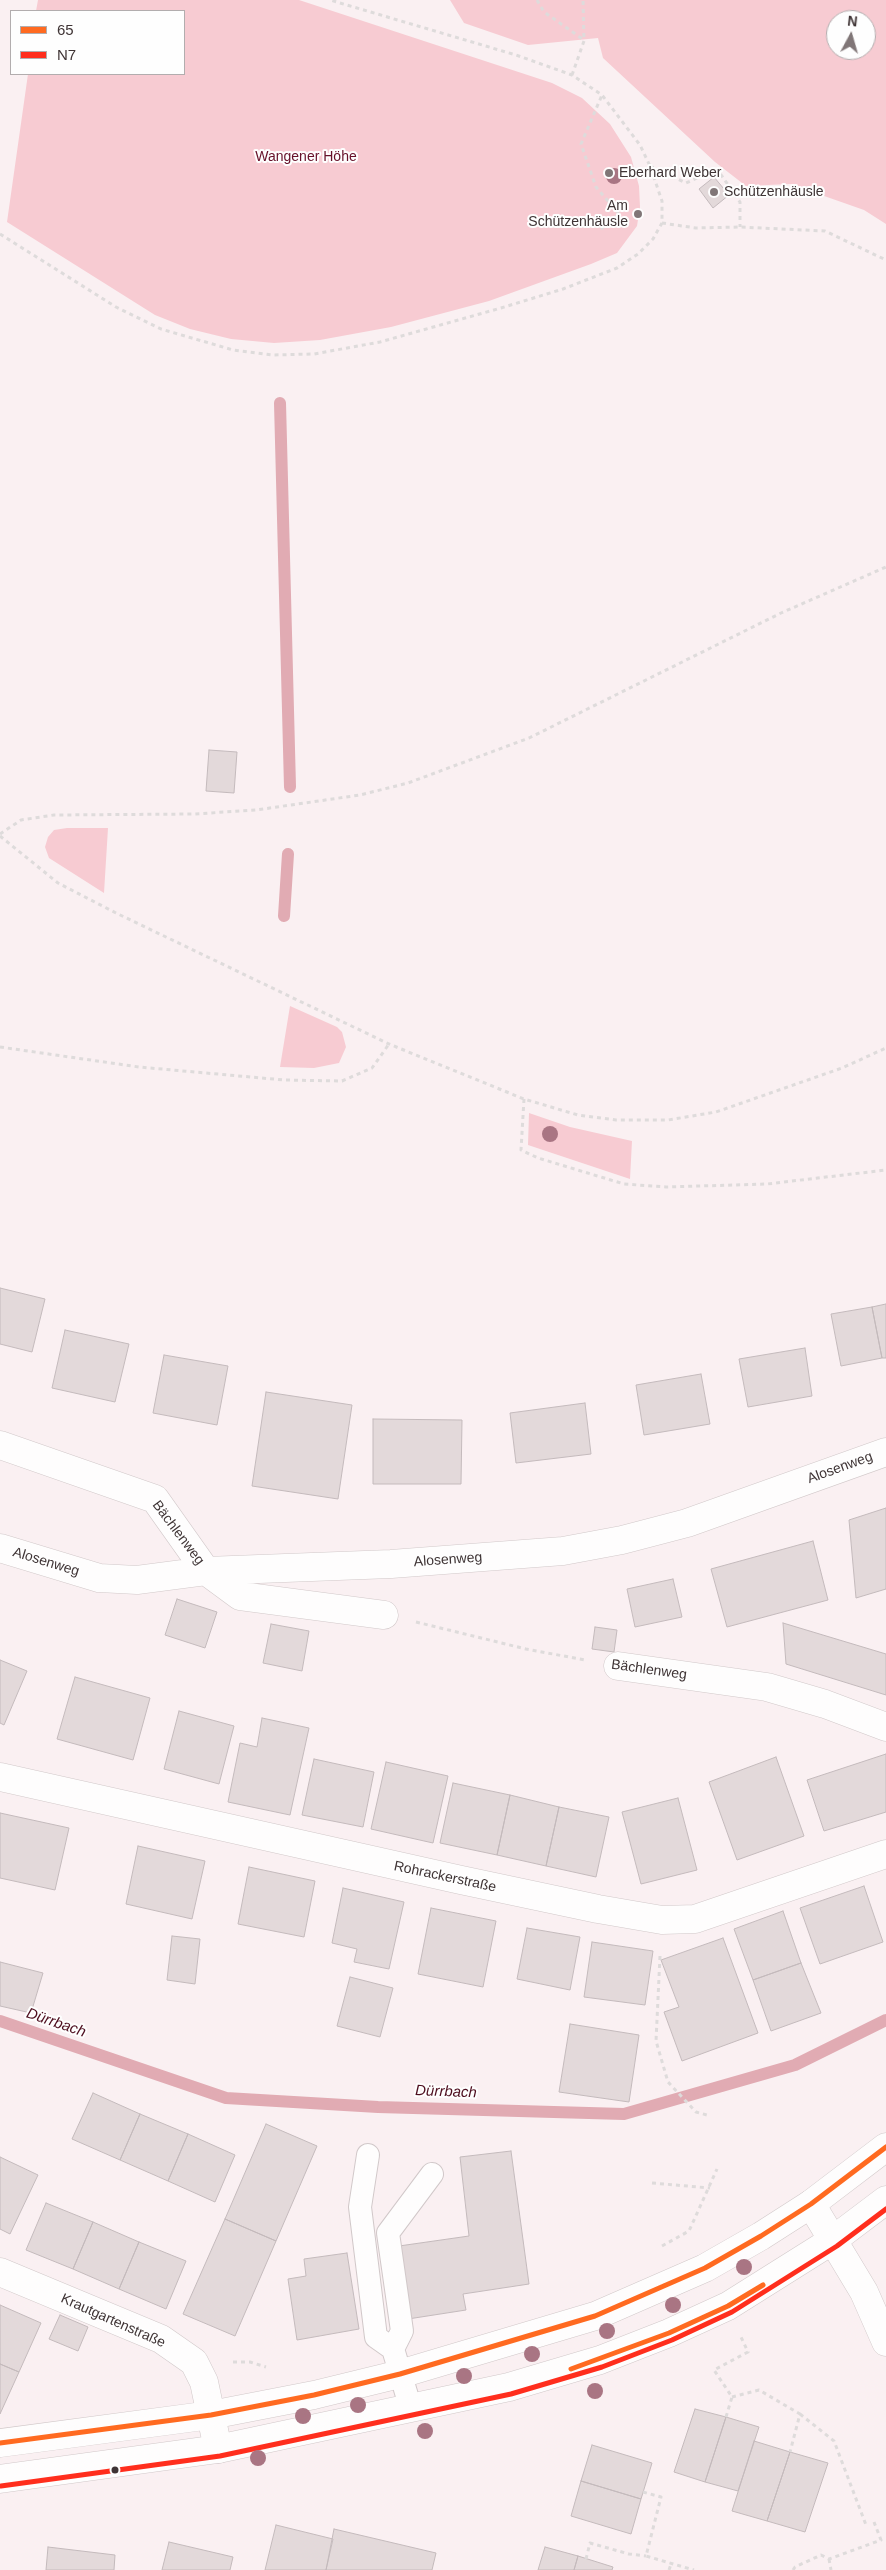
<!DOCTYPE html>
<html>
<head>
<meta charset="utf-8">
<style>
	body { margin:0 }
	#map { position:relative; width:886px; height:2570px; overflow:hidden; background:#faf0f2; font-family:Helvetica,sans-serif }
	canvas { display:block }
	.legend { position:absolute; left:10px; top:10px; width:175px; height:65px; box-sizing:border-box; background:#fefefe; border:1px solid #b2adae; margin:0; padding:6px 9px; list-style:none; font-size:15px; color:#3f3435 }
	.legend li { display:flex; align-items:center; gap:10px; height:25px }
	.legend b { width:25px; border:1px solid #b2adae }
	.north { position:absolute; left:826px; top:10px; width:50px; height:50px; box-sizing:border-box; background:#fefefe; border:1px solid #b2adae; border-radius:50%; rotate:6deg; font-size:14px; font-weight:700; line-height:20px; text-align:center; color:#3f3435 }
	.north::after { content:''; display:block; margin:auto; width:18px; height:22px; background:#807677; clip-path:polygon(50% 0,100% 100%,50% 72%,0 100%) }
</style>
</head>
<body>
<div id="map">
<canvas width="886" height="2570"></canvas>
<ul class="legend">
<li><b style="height:6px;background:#ff6a20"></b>65</li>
<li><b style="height:6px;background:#ff2e1d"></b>N7</li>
</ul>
<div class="north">N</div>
</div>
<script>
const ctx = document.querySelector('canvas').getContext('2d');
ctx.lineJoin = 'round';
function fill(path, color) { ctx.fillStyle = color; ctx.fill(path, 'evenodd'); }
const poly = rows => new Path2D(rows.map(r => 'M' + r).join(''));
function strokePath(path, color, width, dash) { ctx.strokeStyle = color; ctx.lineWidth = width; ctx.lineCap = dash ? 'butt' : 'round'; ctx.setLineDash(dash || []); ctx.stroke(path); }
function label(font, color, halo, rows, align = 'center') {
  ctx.font = font + ' Helvetica,sans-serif'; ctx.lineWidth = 4; ctx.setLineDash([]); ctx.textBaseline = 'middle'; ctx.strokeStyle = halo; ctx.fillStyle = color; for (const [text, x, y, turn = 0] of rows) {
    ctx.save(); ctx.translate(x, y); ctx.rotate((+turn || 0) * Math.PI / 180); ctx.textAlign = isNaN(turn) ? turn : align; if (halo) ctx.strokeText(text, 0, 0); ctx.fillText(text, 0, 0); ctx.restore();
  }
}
const green = poly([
	[38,0,299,0,552,83,582,98,610,124,631,157,639,186,640,207,637,226,617,253,591,264,489,301,391,327,320,340,274,343,231,339,190,329,155,315,7,222,28,74,184,74,184,11,36,11],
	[450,0,886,0,886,224,864,210,790,184,746,186,715,162,603,58,598,38,528,45,464,23],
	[836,20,866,20,866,50,836,50],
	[67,828,108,828,104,893,49,858,45,847,48,837,54,830],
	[290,1006,337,1027,342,1032,346,1047,339,1063,314,1068,280,1067],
	[529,1113,570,1127,632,1141,630,1179,528,1145]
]);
const stream = poly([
	[280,403,290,787],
	[284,916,288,854],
	[0,2021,226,2098,378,2107,624,2114,795,2065,886,2020]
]);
const building = poly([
	[714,177,729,195,713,208,699,189,714,177],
	[209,750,237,752,234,793,206,791,209,750],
	[0,1288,45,1299,32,1352,0,1344,0,1288],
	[886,1304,886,1358,882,1358,872,1307,886,1304],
	[872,1307,882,1358,841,1366,831,1314,872,1307],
	[65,1330,129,1344,115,1402,52,1388,65,1330],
	[805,1348,812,1396,748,1407,739,1359,805,1348],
	[164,1355,228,1366,217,1425,153,1413,164,1355],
	[701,1374,710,1424,644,1435,636,1385,701,1374],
	[266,1392,352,1405,338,1499,252,1486,266,1392],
	[585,1403,591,1454,516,1463,510,1413,585,1403],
	[373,1419,462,1420,461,1484,373,1484,373,1419],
	[886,1508,886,1589,856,1598,849,1520,886,1508],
	[813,1541,828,1600,727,1627,711,1569,813,1541],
	[673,1579,682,1617,635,1627,627,1589,673,1579],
	[177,1599,217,1612,205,1648,165,1635,177,1599],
	[783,1623,886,1654,886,1695,786,1664,783,1623],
	[271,1624,309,1631,302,1671,263,1663,271,1624],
	[595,1627,617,1630,614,1652,592,1649,595,1627],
	[0,1660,27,1671,4,1725,0,1723,0,1660],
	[75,1677,150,1698,133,1760,57,1739,75,1677],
	[179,1711,234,1726,219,1784,164,1769,179,1711],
	[262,1718,309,1728,290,1815,228,1802,240,1743,257,1747,262,1718],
	[886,1754,886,1812,824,1831,807,1780,886,1754],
	[776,1757,804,1836,737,1860,709,1782,776,1757],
	[314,1759,374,1772,363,1827,302,1815,314,1759],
	[386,1762,448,1776,433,1843,371,1829,386,1762],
	[453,1783,510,1795,497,1855,440,1843,453,1783],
	[510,1795,559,1807,546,1866,497,1855,510,1795],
	[678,1798,697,1870,641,1884,622,1812,678,1798],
	[559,1807,609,1817,596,1877,546,1866,559,1807],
	[0,1813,69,1828,55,1890,0,1878,0,1813],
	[138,1846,205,1861,192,1919,126,1904,138,1846],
	[249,1867,315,1881,304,1937,238,1924,249,1867],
	[864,1886,883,1942,820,1964,800,1908,864,1886],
	[343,1888,404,1902,389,1969,354,1962,357,1949,332,1943,343,1888],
	[431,1908,496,1921,483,1987,418,1974,431,1908],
	[783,1911,801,1963,753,1980,734,1929,783,1911],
	[527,1928,580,1937,570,1990,517,1979,527,1928],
	[172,1936,200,1939,195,1984,167,1980,172,1936],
	[723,1938,758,2033,682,2061,664,2012,679,2007,661,1960,723,1938],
	[592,1942,653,1951,645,2005,584,1997,592,1942],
	[0,1962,43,1973,31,2013,0,2006,0,1962],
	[801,1963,821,2013,771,2031,753,1980,801,1963],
	[350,1977,393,1988,380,2037,337,2026,350,1977],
	[570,2024,639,2035,629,2102,559,2092,570,2024],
	[93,2093,140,2114,120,2160,72,2139,93,2093],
	[140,2114,188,2134,168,2181,120,2160,140,2114],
	[266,2124,317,2146,276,2241,225,2219,266,2124],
	[188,2134,235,2155,215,2202,168,2181,188,2134],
	[511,2151,529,2284,463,2294,466,2310,408,2319,399,2246,469,2236,460,2157,511,2151],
	[0,2157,38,2175,10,2234,0,2229,0,2157],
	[46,2203,93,2222,73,2269,26,2250,46,2203],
	[225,2219,276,2241,235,2336,183,2314,225,2219],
	[93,2222,139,2242,119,2289,73,2269,93,2222],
	[139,2242,186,2261,166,2309,119,2289,139,2242],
	[347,2253,359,2329,297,2340,288,2279,306,2276,304,2259,347,2253],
	[0,2305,41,2323,19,2372,0,2364,0,2305],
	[60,2315,88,2327,78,2351,49,2339,60,2315],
	[0,2364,19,2372,0,2414,0,2364],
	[695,2409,726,2417,705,2482,674,2472,695,2409],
	[726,2417,759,2427,738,2491,705,2482,726,2417],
	[754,2441,790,2452,767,2521,732,2511,754,2441],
	[592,2445,652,2463,641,2499,581,2481,592,2445],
	[790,2452,828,2463,805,2532,767,2521,790,2452],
	[581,2481,641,2499,631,2534,571,2516,581,2481],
	[276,2525,333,2539,326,2570,265,2570,276,2525],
	[334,2529,436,2553,432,2570,326,2570,334,2529],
	[169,2542,233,2557,230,2570,162,2570,169,2542],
	[48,2547,115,2555,114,2570,46,2570,48,2547],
	[545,2547,578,2556,574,2570,538,2570,545,2547],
	[578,2556,613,2567,612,2570,574,2570,578,2556]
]);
const path = poly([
	[537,0,544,12,584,40],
	[572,75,584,41,583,0],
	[650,166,686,183,717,169,740,202,740,227],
	[662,223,696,228,740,227,825,231,886,260],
	[601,229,619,214,596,187,581,144,602,95],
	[0,234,116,307,161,329,233,350,272,355,314,354,380,342,501,308,563,289,617,268,638,254,653,239,662,223,662,201,650,166,640,145,602,95,572,75,516,55,330,0],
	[0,834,21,820,54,815,194,814,256,810,360,795,408,783,529,738,781,613,886,567],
	[0,836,58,883,116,913,389,1044,524,1099,578,1115,616,1120,668,1120,716,1112,842,1068,886,1048],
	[0,1047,139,1067,284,1080,342,1081,372,1068,389,1044],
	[524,1099,521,1150,538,1158,624,1184,666,1187,767,1184,886,1170],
	[416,1622,526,1649,585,1660],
	[660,1956,656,2041,668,2082,696,2112,707,2115],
	[652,2183,710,2188],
	[662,2246,689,2231,717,2169],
	[233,2362,250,2362,266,2367],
	[732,2397,759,2390,800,2414,790,2452],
	[800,2414,834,2441,866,2525],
	[726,2417,732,2397,714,2370,748,2352,741,2337],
	[643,2492,661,2497,646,2556,694,2570],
	[586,2559,590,2543,629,2554,646,2556],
	[829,2559,831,2570],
	[669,2570,671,2564],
	[793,2570,795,2567,821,2555,829,2559,881,2540,874,2522]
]);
const service = poly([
	[368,2155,360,2207,376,2337,393,2349,411,2409],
	[393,2349,402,2331,388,2233,432,2174]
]);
const minor = poly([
	[0,1445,155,1499,206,1571,240,1596,384,1615],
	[0,1548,99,1578,137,1580,206,1571,391,1564,563,1551,622,1540,687,1523,886,1452],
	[618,1666,767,1687,825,1704,886,1727],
	[811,2204,864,2292,886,2342],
	[0,2272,161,2339,194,2362,204,2382,218,2449]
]);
const tertiary = poly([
	[0,1777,461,1880,598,1909,662,1920,695,1919,886,1854]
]);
const secondary = poly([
	[0,2443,211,2415,314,2395,400,2374,595,2316,705,2268,761,2236,811,2204,886,2147],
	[0,2479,218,2449,509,2387,600,2360,669,2333,728,2306,833,2240,886,2200]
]);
const bus1 = poly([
	[571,2369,669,2333,728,2306,763,2285],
	[0,2443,211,2415,314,2395,400,2374,595,2316,705,2268,761,2236,811,2204,886,2147]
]);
const bus2 = poly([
	[1,2486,220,2456,511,2394,602,2367,672,2340,732,2312,837,2246,886,2209]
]);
const trees = [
	[614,176],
	[550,1134],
	[744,2267],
	[673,2305],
	[607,2331],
	[532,2354],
	[464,2376],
	[595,2391],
	[358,2405],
	[303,2416],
	[425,2431],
	[258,2458]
];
const markers = [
	[609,173,5,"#807677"],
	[714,192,5,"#807677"],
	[638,214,5,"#807677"],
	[115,2470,4.5,"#3f3435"]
];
const parkNames = [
	["Wangener Höhe",306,157]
];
const poiNames = [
	["Eberhard Weber",619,173],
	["Schützenhäusle",724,192],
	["Am",628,206,"right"],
	["Schützenhäusle",628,222,"right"]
];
const streetNames = [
	["Alosenweg",840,1468,-20],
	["Bächlenweg",178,1533,53],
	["Alosenweg",448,1560,-4],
	["Alosenweg",46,1562,17],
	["Bächlenweg",649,1670,8],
	["Rohrackerstraße",445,1877,12],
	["Krautgartenstraße",113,2321,24]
];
const waterNames = [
	["Dürrbach",56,2023,19],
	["Dürrbach",446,2092,2]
];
fill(green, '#f7cbd2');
strokePath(stream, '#e1abb3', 12);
fill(building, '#e3d9da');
strokePath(building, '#c4babc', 1);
strokePath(service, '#d1c8c9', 24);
strokePath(minor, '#d1c8c9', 29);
strokePath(tertiary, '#d1c8c9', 29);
strokePath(secondary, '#d1c8c9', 29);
strokePath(path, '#dedbdb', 3, [4, 4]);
strokePath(service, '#fefdfd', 22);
strokePath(minor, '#fefdfd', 28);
strokePath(tertiary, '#fefdfd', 28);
strokePath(secondary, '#fefdfd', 28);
strokePath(bus1, '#ff6a20', 5);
strokePath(bus2, '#ff2e1d', 5);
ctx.fillStyle = '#a97583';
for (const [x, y] of trees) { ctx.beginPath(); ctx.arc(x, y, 8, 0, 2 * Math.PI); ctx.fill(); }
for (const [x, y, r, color] of markers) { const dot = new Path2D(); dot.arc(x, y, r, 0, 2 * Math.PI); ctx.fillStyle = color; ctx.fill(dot); strokePath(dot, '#fefefe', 2); }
label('14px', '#661029', '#fefefe', parkNames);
label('14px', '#3f3435', '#fefefe', poiNames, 'left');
label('14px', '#3f3435', '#fefefe', streetNames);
label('italic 15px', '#4d0d1e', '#fefefe', waterNames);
</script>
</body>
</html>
